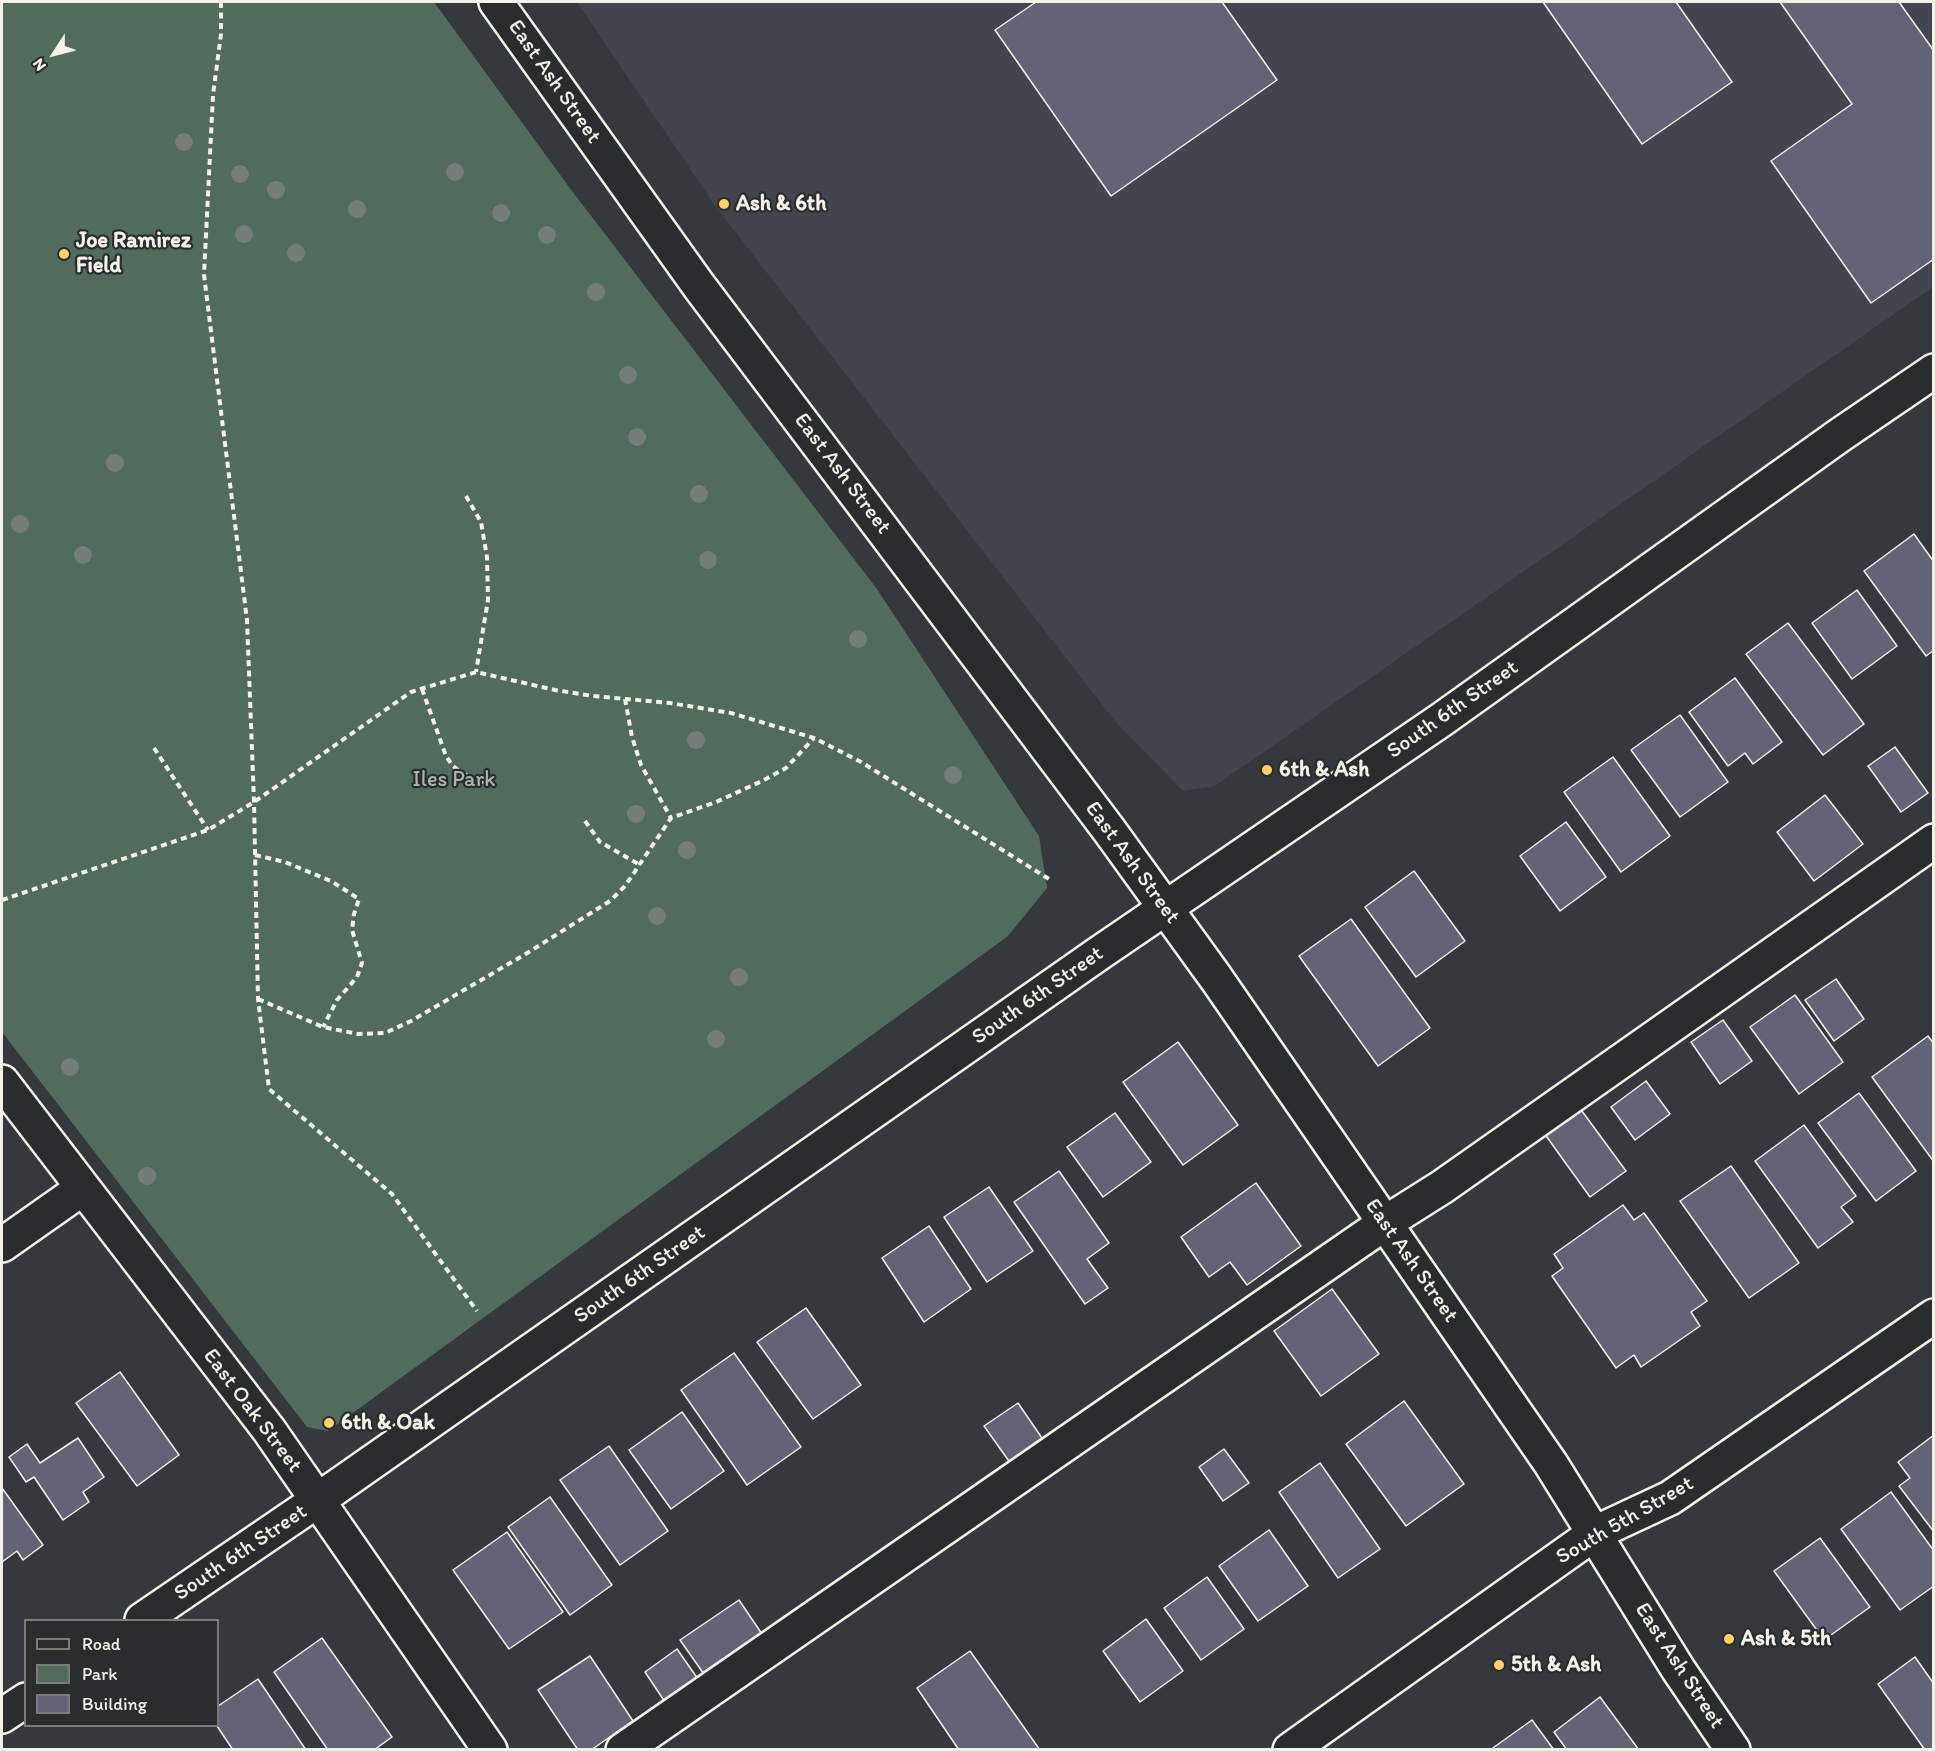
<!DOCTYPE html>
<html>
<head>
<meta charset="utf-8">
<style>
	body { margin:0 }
	#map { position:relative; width:1935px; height:1751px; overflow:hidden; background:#35383c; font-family:Itim,sans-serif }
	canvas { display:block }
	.frame { position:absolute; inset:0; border:3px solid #f4f1e8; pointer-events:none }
	.legend { position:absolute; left:24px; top:1619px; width:195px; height:108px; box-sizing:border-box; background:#2a2d2e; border:2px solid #7b7b78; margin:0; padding:8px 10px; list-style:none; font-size:18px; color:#f4f1e8 }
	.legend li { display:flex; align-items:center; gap:12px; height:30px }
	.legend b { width:30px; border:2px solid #7b7b78 }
	.north { position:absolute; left:24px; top:24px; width:60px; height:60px; -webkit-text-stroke:4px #2a2d2e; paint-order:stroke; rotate:234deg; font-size:16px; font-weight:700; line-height:24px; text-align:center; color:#f4f1e8 }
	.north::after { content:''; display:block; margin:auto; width:21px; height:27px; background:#f4f1e8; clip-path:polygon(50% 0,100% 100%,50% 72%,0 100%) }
</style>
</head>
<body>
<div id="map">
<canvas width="1935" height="1751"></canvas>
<div class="frame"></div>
<ul class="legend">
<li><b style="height:8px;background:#2a2d2e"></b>Road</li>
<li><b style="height:16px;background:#516c5c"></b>Park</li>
<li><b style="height:16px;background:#626476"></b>Building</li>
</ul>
<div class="north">N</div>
</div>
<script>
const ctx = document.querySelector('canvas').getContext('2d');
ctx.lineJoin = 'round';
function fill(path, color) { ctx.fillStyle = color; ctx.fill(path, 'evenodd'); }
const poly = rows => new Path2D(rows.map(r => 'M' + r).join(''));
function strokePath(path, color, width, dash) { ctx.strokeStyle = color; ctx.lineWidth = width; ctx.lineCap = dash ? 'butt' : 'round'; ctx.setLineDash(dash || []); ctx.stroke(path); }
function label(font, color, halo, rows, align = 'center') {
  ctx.font = font + ' Itim,sans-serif'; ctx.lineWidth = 4.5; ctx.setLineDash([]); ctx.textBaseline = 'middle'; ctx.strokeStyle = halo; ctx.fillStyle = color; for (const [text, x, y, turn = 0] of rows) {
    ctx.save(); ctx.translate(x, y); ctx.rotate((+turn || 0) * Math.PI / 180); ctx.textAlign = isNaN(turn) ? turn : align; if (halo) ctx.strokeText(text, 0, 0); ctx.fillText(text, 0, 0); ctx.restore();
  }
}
const built = poly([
	[577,2,1933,2,1933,287,1215,786,1183,791,1114,720,716,207]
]);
const green = poly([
	[2,2,434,2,572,191,877,589,1039,836,1047,888,1008,936,328,1431,307,1427,2,1032]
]);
const building = poly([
	[1036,2,1222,2,1277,80,1111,196,995,30,1036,2],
	[1543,2,1676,2,1732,82,1642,144,1543,2],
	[1780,2,1899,2,1934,51,1934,259,1871,303,1771,161,1852,104,1780,2],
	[1914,534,1934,562,1934,650,1926,656,1864,571,1914,534],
	[1857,590,1897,646,1852,679,1812,623,1857,590],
	[1788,623,1864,724,1823,755,1746,654,1788,623],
	[1735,678,1782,742,1753,764,1745,753,1728,766,1689,712,1735,678],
	[1680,715,1728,782,1680,817,1631,750,1680,715],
	[1895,747,1928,793,1901,812,1868,766,1895,747],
	[1613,757,1670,836,1621,872,1564,792,1613,757],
	[1825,795,1863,844,1814,881,1777,832,1825,795],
	[1566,822,1606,877,1560,911,1520,856,1566,822],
	[1414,871,1465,941,1416,977,1365,907,1414,871],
	[1351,919,1430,1028,1378,1066,1299,956,1351,919],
	[1836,979,1864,1019,1834,1041,1805,1000,1836,979],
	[1795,995,1843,1062,1799,1094,1750,1027,1795,995],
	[1723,1020,1752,1061,1720,1084,1691,1042,1723,1020],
	[1928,1036,1934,1044,1934,1162,1872,1077,1928,1036],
	[1178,1042,1238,1125,1183,1165,1123,1082,1178,1042],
	[1646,1081,1670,1114,1635,1140,1611,1107,1646,1081],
	[1859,1093,1916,1171,1876,1201,1818,1123,1859,1093],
	[1579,1107,1626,1171,1590,1197,1544,1133,1579,1107],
	[1115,1113,1151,1162,1103,1197,1067,1147,1115,1113],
	[1804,1125,1856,1196,1841,1207,1853,1222,1818,1248,1755,1161,1804,1125],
	[1731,1166,1799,1263,1749,1298,1680,1201,1731,1166],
	[1059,1171,1109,1243,1087,1259,1108,1288,1085,1304,1014,1202,1059,1171],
	[1256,1183,1301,1246,1247,1285,1230,1262,1209,1277,1181,1237,1256,1183],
	[989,1187,1033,1251,987,1282,944,1217,989,1187],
	[1623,1205,1634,1220,1644,1213,1707,1301,1691,1312,1700,1326,1641,1367,1634,1355,1616,1368,1552,1276,1563,1268,1554,1254,1623,1205],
	[929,1226,971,1289,924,1322,882,1258,929,1226],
	[1332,1289,1379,1354,1321,1396,1274,1331,1332,1289],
	[806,1308,861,1385,813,1419,757,1342,806,1308],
	[734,1353,801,1447,747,1485,681,1390,734,1353],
	[120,1372,179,1455,137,1486,76,1403,120,1372],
	[1404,1401,1464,1484,1406,1526,1346,1444,1404,1401],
	[1018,1403,1044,1441,1011,1464,984,1426,1018,1403],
	[682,1412,724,1471,671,1509,629,1450,682,1412],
	[1934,1435,1934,1532,1899,1486,1910,1478,1898,1462,1934,1435],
	[78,1438,104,1477,83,1492,89,1502,63,1520,34,1477,26,1482,9,1457,27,1444,40,1463,78,1438],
	[609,1446,668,1531,620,1565,560,1480,609,1446],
	[1224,1449,1249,1483,1223,1501,1199,1467,1224,1449],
	[1320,1463,1380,1549,1338,1578,1279,1492,1320,1463],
	[2,1488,43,1545,23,1560,17,1551,2,1562,2,1488],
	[1891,1492,1934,1551,1934,1586,1900,1610,1841,1529,1891,1492],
	[550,1497,612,1585,570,1615,508,1527,550,1497],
	[1269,1530,1308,1586,1258,1621,1219,1566,1269,1530],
	[507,1532,563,1612,509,1649,453,1570,507,1532],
	[1820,1538,1870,1607,1824,1640,1774,1571,1820,1538],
	[1207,1577,1244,1629,1201,1660,1164,1608,1207,1577],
	[739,1600,764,1637,706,1677,680,1640,739,1600],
	[1146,1619,1183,1671,1140,1702,1103,1651,1146,1619],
	[322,1638,392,1737,374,1750,328,1750,274,1672,322,1638],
	[677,1649,698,1679,665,1702,645,1672,677,1649],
	[970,1651,1040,1750,959,1750,917,1688,970,1651],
	[590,1656,633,1721,591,1750,578,1750,538,1690,590,1656],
	[1915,1657,1934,1684,1934,1750,1925,1750,1878,1684,1915,1657],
	[258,1679,306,1750,233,1750,217,1726,218,1706,258,1679],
	[1600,1697,1639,1750,1567,1750,1554,1732,1600,1697],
	[1532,1720,1554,1750,1490,1750,1532,1720]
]);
const path = poly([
	[221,2,221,34,213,95,204,275,247,620,254,802,258,999,269,1089,392,1194,477,1311],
	[466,496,481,522,487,557,488,600,476,672],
	[422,689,446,756,452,765,463,774,485,782],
	[625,699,632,737,641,765,671,818],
	[154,748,208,830],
	[585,821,600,842,640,865],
	[255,855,285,862,331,881,359,899,354,914,352,930,362,963,357,977,337,1000,323,1027],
	[2,900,208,830,254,802,411,692,476,672,555,690,593,696,670,703,731,713,814,738,861,762,1049,879],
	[258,999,323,1027,358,1034,385,1033,411,1021,524,955,610,901,625,886,671,818,716,802,762,781,786,768,814,738]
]);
const minor = poly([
	[496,2,699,286,1109,830,1216,978,1551,1464,1678,1669,1733,1750],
	[2,1082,269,1430,490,1750],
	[2,1245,83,1188],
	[623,1750,1385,1223,1442,1187,1934,841]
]);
const major = poly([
	[142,1620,318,1500,1098,954,1441,720,1840,435,1934,371],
	[2,1716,26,1700],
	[1290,1750,1595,1533,1670,1498,1934,1316]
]);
const trees = [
	[184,142],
	[455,172],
	[240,174],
	[276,190],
	[357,209],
	[501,213],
	[244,234],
	[547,235],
	[296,253],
	[596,292],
	[628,375],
	[637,437],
	[115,463],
	[699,494],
	[20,524],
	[83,555],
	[708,560],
	[858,639],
	[696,740],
	[953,775],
	[636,814],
	[687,850],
	[657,916],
	[739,977],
	[716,1039],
	[70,1067],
	[147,1176]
];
const markers = [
	[724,204,6,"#ffd166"],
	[64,254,6,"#ffd166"],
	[1267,770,6,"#ffd166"],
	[329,1423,6,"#ffd166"],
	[1729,1639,6,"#ffd166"],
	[1499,1665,6,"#ffd166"]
];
const streetNames = [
	["East Ash Street",554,82,55],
	["East Ash Street",842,474,53],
	["South 6th Street",1453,710,-35],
	["East Ash Street",1132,863,54],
	["South 6th Street",1038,996,-35],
	["East Ash Street",1411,1261,55],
	["South 6th Street",640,1275,-35],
	["East Oak Street",252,1411,53],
	["South 5th Street",1625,1521,-30],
	["South 6th Street",241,1553,-34],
	["East Ash Street",1679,1666,57]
];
const poiNames = [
	["Ash & 6th",736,204],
	["Joe Ramirez",76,241],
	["Field",76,266],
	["6th & Ash",1279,770],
	["6th & Oak",341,1423],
	["Ash & 5th",1741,1639],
	["5th & Ash",1511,1665]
];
const parkNames = [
	["Iles Park",454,780]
];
fill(built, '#42454d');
fill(green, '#516c5c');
fill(building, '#626476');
strokePath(building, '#f4f1e8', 1.5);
strokePath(minor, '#f4f1e8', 38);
strokePath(major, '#f4f1e8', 38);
strokePath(path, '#f4f1e8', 4, [6, 4.5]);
strokePath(minor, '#2a2d2e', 33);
strokePath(major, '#2a2d2e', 33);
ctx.fillStyle = '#767d78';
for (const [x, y] of trees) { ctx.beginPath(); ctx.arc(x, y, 9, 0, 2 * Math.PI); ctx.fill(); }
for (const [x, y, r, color] of markers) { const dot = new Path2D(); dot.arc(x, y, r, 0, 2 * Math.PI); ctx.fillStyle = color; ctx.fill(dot); strokePath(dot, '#2a2d2e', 2); }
label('22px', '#f4f1e8', '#2a2d2e', streetNames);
label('bold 22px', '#f4f1e8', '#2a2d2e', poiNames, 'left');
label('22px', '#abb5a9', '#2a2d2e', parkNames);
</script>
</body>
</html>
